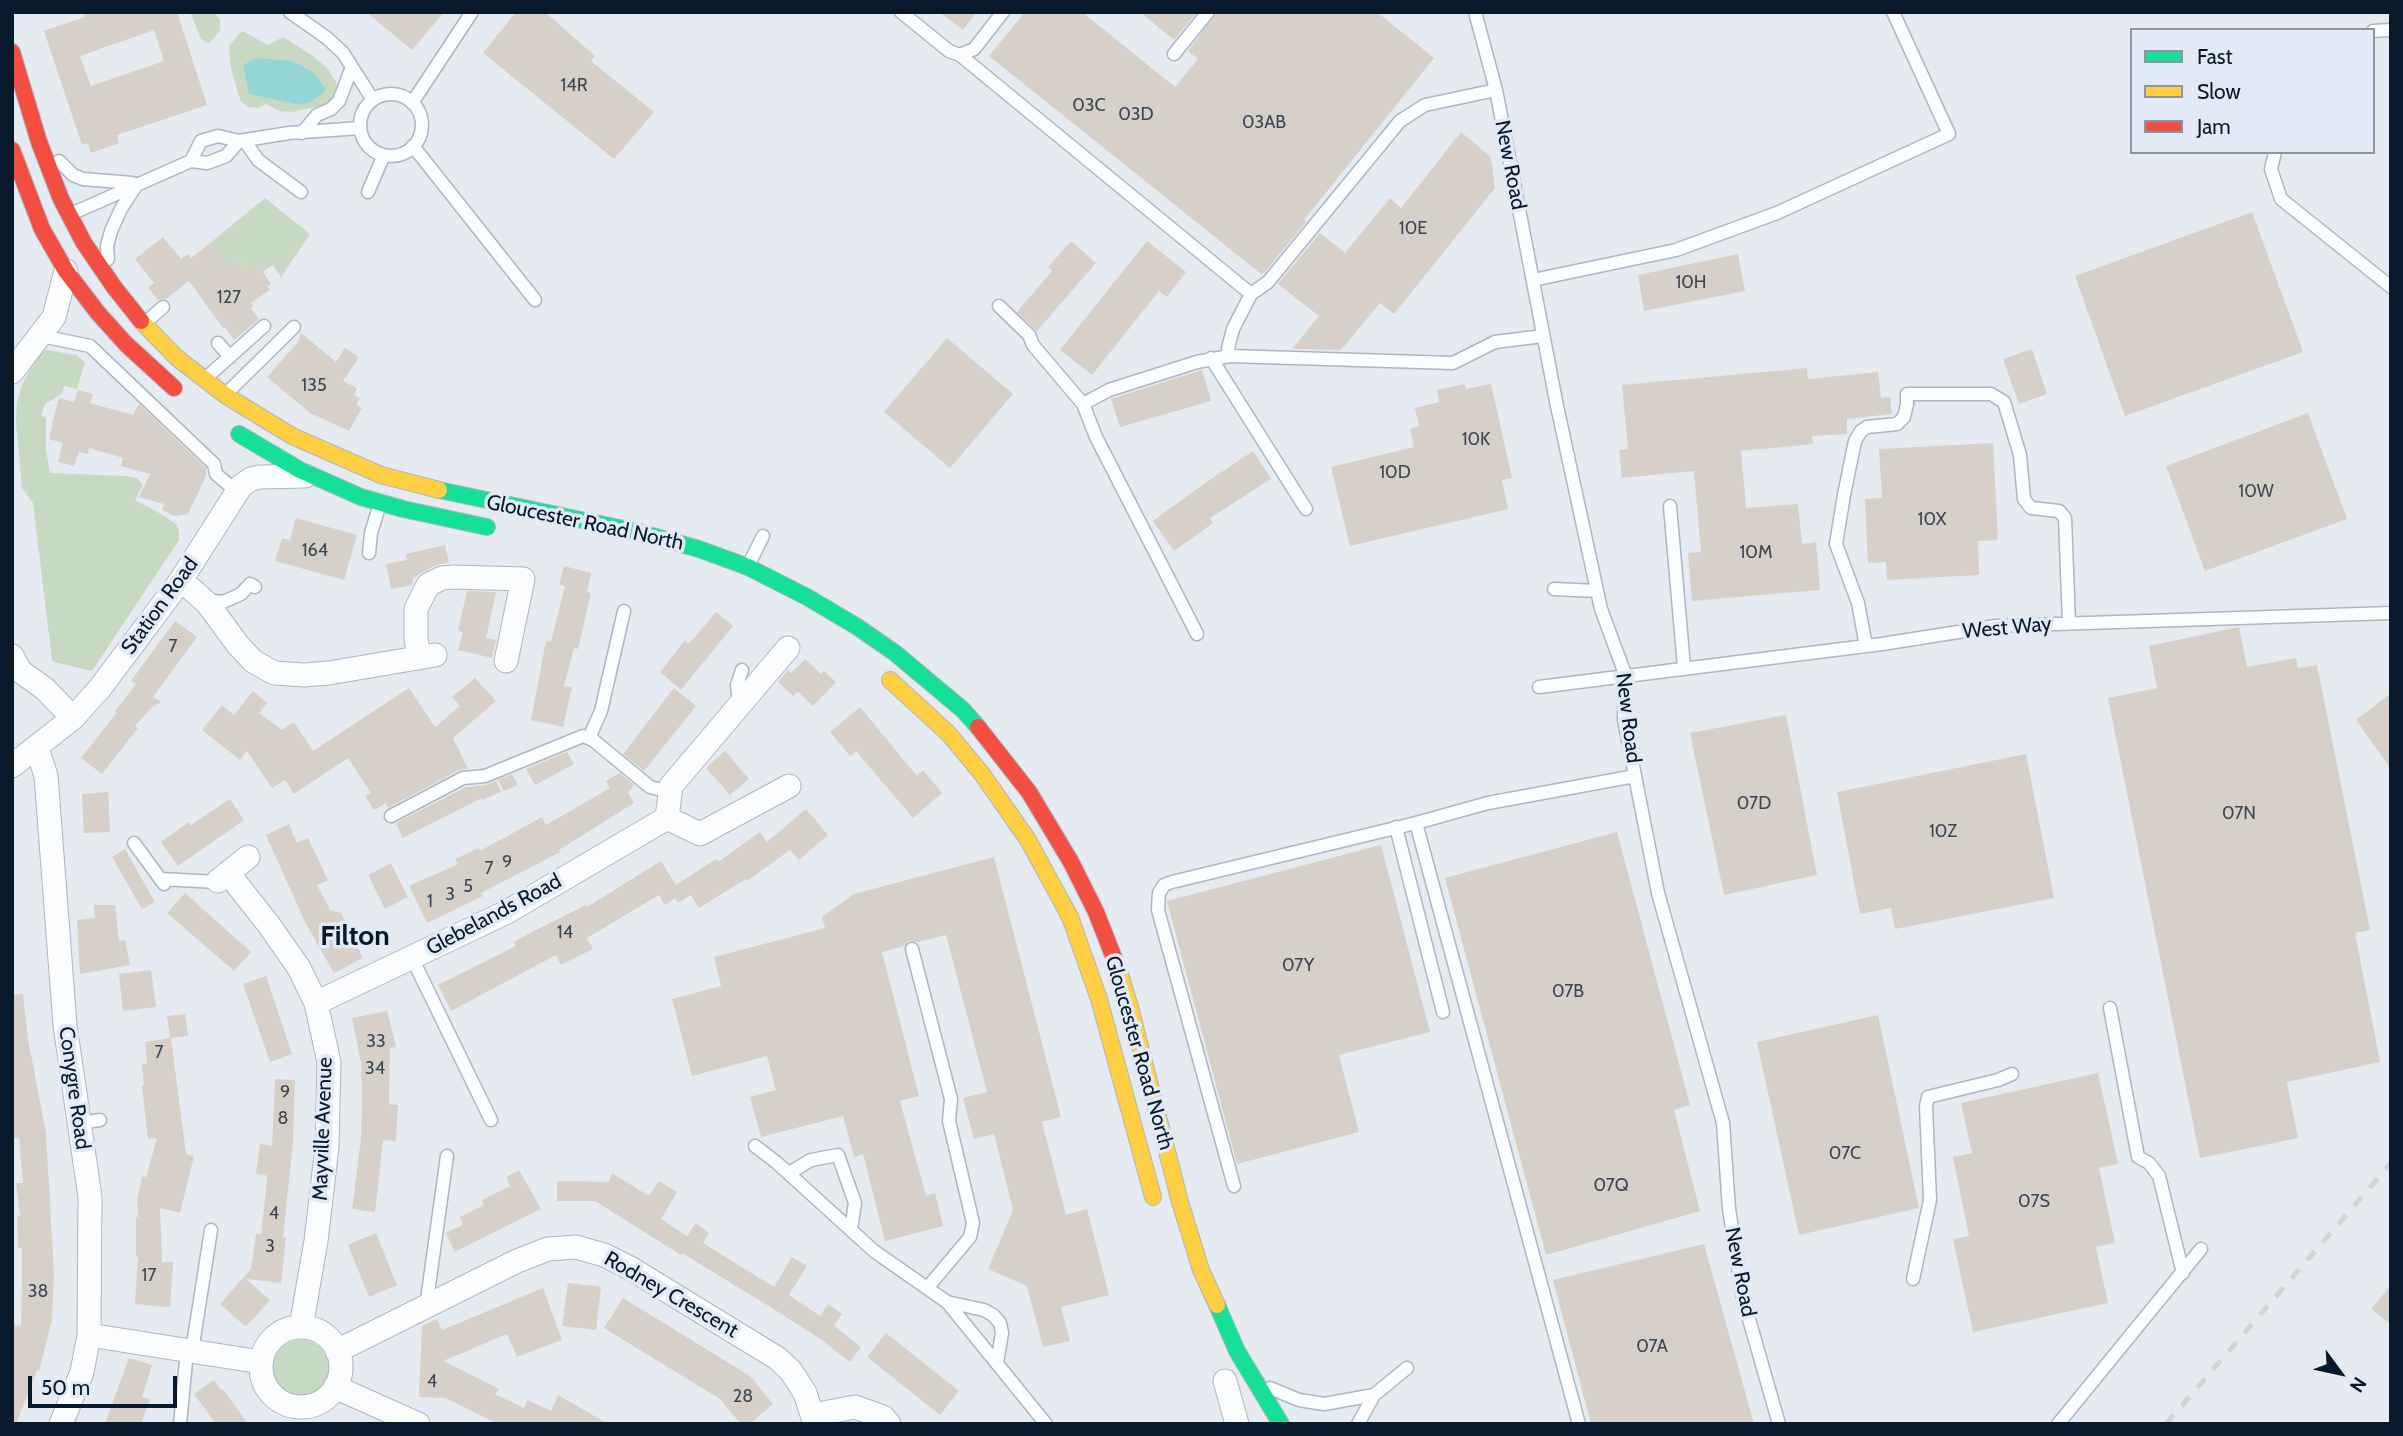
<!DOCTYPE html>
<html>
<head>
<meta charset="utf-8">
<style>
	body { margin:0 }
	#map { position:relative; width:2403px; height:1436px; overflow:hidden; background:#e6ebf1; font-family:Cabin,sans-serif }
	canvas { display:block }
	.frame { position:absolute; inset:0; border:14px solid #08192c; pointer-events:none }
	.legend { position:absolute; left:2130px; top:28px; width:245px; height:126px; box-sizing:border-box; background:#e1eaf5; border:2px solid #8a96a5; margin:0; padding:9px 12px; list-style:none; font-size:21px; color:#08192c }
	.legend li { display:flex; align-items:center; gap:14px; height:35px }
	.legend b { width:35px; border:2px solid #8a96a5 }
	.north { position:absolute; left:2305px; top:1338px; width:70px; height:70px; -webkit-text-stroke:5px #e1eaf5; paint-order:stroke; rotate:123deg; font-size:19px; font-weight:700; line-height:28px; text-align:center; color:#08192c }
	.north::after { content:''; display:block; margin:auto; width:24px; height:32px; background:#08192c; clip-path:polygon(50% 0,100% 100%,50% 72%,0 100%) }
	.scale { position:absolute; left:28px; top:1376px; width:149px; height:32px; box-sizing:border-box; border:4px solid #08192c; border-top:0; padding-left:9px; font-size:21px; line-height:24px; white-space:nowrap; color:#08192c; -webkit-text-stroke:5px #e1eaf5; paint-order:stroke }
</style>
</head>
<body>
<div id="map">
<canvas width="2403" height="1436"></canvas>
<div class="frame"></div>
<ul class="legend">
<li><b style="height:9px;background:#16e098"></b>Fast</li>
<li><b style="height:9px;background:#ffcf43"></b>Slow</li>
<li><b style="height:9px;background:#f24e42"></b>Jam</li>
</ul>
<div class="north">N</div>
<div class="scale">50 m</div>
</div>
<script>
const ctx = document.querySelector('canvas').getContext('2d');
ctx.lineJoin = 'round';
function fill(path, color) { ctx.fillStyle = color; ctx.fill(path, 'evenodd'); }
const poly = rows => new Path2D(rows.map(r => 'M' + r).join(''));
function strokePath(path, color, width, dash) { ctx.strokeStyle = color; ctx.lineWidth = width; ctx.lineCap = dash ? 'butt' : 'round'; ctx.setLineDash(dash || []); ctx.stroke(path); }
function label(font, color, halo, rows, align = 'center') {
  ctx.font = font + ' Cabin,sans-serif'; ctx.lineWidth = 7; ctx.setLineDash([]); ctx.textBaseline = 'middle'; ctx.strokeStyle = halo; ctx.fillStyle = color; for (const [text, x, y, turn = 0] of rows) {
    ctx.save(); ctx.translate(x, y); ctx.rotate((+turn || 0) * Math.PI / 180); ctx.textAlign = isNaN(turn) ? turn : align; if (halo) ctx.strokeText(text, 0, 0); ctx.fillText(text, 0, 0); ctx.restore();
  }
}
const green = poly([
	[190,12,213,12,220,19,220,30,209,44,201,39],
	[242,31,268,45,281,38,285,38,313,56,328,69,336,82,337,88,330,101,325,105,292,112,279,111,266,104,258,108,248,107,241,101,237,90,231,68,229,46],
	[265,198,310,234,281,277,273,265,263,272,256,263,247,269,240,260,227,269,209,244],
	[41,349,76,355,85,362,77,389,64,386,62,394,45,404,41,415,46,418,46,450,50,473,125,476,137,478,143,485,135,500,163,515,177,525,179,532,179,540,92,671,54,662,52,660,33,503,22,488,16,422,17,403,22,385],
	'273 1368a28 28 0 1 1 56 0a28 28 0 1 1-56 0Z'
]);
const water = poly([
	[256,58,290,61,300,65,314,73,325,88,323,93,309,103,296,104,249,94,243,65]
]);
const building = poly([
	[84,12,177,12,207,105,117,135,119,143,91,153,88,143,82,145,44,31,85,17],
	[154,30,164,61,91,86,80,56],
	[366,12,444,12,412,50],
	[516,12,545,12,595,56,591,61,654,112,614,159,483,53],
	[939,12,977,12,963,30],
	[1025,12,1082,12,1175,87,1198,59,1188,51,1217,12,1377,12,1434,58,1304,220,1306,222,1264,273,1261,274,989,56],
	[1140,12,1197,12,1174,40],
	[1461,132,1491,157,1495,188,1394,314,1380,303,1341,350,1292,349,1319,316,1278,284,1320,233,1345,253,1390,198,1401,208],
	[2252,212,2303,352,2125,416,2075,276],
	[163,237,181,259,188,254,191,258,209,244,228,268,240,260,247,269,256,262,271,284,267,286,270,290,251,303,254,306,251,308,259,319,234,340,225,327,223,328,189,281,166,299,158,300,148,288,154,283,135,259],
	[1071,241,1096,263,1037,331,1017,312,1052,271,1048,267],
	[1147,241,1186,272,1167,297,1159,291,1092,375,1060,350],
	[1738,254,1745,291,1644,311,1638,275],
	[301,333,336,362,345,348,359,357,343,381,357,388,354,395,360,398,356,405,362,408,349,431,310,413,267,377,298,342],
	[947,338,1013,394,950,468,884,412],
	[2032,349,2047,394,2019,404,2003,359],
	[1807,368,1808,379,1878,372,1881,398,1890,397,1892,414,1847,419,1847,434,1812,436,1813,444,1741,451,1746,508,1798,504,1802,544,1816,542,1820,590,1692,601,1688,553,1701,552,1694,471,1622,478,1619,450,1628,449,1622,385],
	[1202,370,1211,401,1120,427,1111,399],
	[1465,384,1466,389,1491,384,1512,478,1502,480,1508,509,1350,546,1331,467,1414,447,1410,429,1419,426,1415,408,1439,402,1437,390],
	[78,390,93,394,90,403,133,415,139,404,206,468,206,476,188,514,174,516,162,510,164,504,139,497,150,474,121,466,123,458,89,448,88,454,79,452,74,466,58,462,63,443,49,439,54,416,59,398,74,402],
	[2308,413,2347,519,2205,571,2166,466],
	[1993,443,1998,540,1978,541,1979,575,1887,580,1886,562,1868,563,1865,499,1882,498,1879,449],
	[1253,451,1271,479,1210,518,1213,523,1174,551,1153,521,1205,483],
	[296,518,357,535,344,580,275,561,282,538,290,540],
	[445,545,449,563,436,565,413,578,412,585,391,589,386,564,407,560,406,554],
	[564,566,591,573,587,592,591,593,578,649,574,648,564,686,572,687,563,727,531,720,546,641,551,642,565,586,559,585],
	[467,591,496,592,486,638,496,640,492,658,458,650,463,632,458,631],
	[716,612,733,626,681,690,660,672,685,640,689,644],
	[175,621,197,637,153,697,161,702,151,708,135,726,138,728,102,774,81,758,117,712,115,711,136,684,131,681],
	[2239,627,2247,667,2296,658,2298,668,2317,665,2370,930,2355,933,2380,1062,2287,1082,2298,1138,2200,1158,2108,698,2157,688,2149,646],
	[805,659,821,674,824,671,836,682,813,706,798,692,793,696,778,682,788,670,791,673],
	[475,678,496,701,453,738,468,769,459,770,388,808,386,803,374,810,365,796,371,793,348,758,294,794,285,780,272,788,247,751,240,760,202,730,222,705,234,715,253,691,267,703,259,713,282,730,294,722,313,751,409,688,435,727,460,706,452,697],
	[674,688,696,706,644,771,623,754],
	[2391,693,2391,769,2356,720],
	[860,707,917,776,923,770,942,793,913,818,856,751,850,756,830,732],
	[1786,715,1817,875,1724,895,1690,733],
	[725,751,749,779,730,795,706,768],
	[567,752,574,764,535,785,526,769],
	[2026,754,2054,898,1895,929,1891,908,1860,914,1837,792],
	[620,773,634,785,628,792,634,803,559,850,560,852,481,893,483,896,427,923,409,886,458,864,455,859,479,848,480,851,542,817,546,825,610,788,606,781],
	[512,774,518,785,504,791,498,780],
	[496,781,501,792,482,800,482,798,403,838,396,823,466,787,486,785],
	[108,792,110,832,84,833,82,794],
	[230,799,244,820,178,866,161,842,189,822,191,825],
	[806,809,828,835,799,860,790,850,747,881,746,879,699,908,691,895,678,903,675,898,665,905,659,895,587,938,593,949,561,965,556,955,451,1011,438,985,516,946,514,942,530,933,586,905,587,907,661,861,676,885,716,859,718,862,760,832,767,842],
	[289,824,297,843,308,838,328,880,317,885,330,910,341,913,363,958,334,973,305,922,266,835],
	[1617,832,1690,1105,1674,1110,1700,1211,1546,1255,1445,878],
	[1381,845,1430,1032,1339,1055,1359,1132,1237,1164,1167,901],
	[125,849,155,902,142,909,112,857],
	[994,857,1061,1117,1042,1122,1066,1215,1087,1209,1109,1295,1061,1307,1070,1341,1043,1347,1027,1286,988,1269,1013,1210,994,1134,974,1139,963,1098,987,1092,946,935,918,942,909,941,904,946,882,952,919,1096,900,1101,926,1196,935,1193,943,1226,885,1241,863,1154,854,1157,843,1116,761,1137,750,1097,776,1090,767,1056,692,1076,672,999,721,986,714,957,825,928,822,917,854,894],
	[391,863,408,897,385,909,368,875],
	[185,893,251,952,234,971,167,913],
	[94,905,115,905,119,941,125,940,130,965,80,974,77,920,95,918],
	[151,970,156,1007,123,1011,119,974],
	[266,976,292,1054,270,1062,243,984],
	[23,994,28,1039,46,1133,54,1275,52,1320,39,1371,37,1370,16,1424,12,1424,12,1324,21,1326,22,1282,22,1248,18,1248,17,1216,20,1216,16,1183,23,1183,19,1138,14,1138,12,1130,12,995],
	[387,1011,396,1047,390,1048,389,1104,398,1105,396,1141,383,1140,375,1212,352,1209,361,1139,362,1094,361,1063,352,1018],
	[185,1014,188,1036,170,1038,167,1016],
	[1878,1015,1919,1208,1799,1235,1757,1042],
	[171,1038,186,1154,194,1156,180,1213,160,1208,162,1262,173,1262,170,1307,135,1304,138,1257,136,1257,136,1217,138,1217,137,1200,142,1177,146,1177,157,1138,148,1139,142,1086,144,1085,142,1064,147,1064,145,1042],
	[2098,1073,2118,1164,2099,1168,2115,1243,2096,1247,2108,1303,1973,1332,1953,1239,1969,1236,1953,1157,1972,1153,1961,1103],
	[275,1079,295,1080,293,1143,283,1237,286,1237,281,1283,246,1279,270,1300,246,1327,220,1304,251,1269,256,1234,261,1234,267,1180,266,1175,256,1174,260,1144,272,1146],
	[519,1170,541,1209,455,1252,446,1233,463,1225,460,1217,484,1205,482,1200,510,1186,506,1177],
	[612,1173,649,1196,659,1181,677,1192,661,1219,687,1236,696,1223,709,1233,703,1243,774,1287,792,1257,807,1266,789,1295,820,1316,828,1304,842,1314,834,1326,861,1347,850,1362,819,1338,767,1305,682,1253,681,1255,595,1201,557,1201,557,1181,609,1182],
	[376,1233,397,1285,369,1297,348,1245],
	[1704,1244,1754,1424,1591,1424,1553,1280],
	[568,1283,601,1287,596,1330,562,1326],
	[2391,1285,2391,1325,2371,1309],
	[543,1288,562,1340,517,1357,507,1334,443,1361,499,1389,495,1394,524,1408,528,1400,551,1411,558,1395,608,1424,498,1424,445,1398,419,1397,422,1326,437,1319,442,1330],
	[623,1298,750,1376,773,1404,749,1424,741,1424,720,1399,604,1328],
	[886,1333,959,1391,940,1415,867,1357],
	[129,1358,152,1365,142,1397,150,1399,141,1424,105,1424],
	[214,1380,221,1390,223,1389,248,1424,216,1424,194,1394]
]);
const lane = poly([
	[290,12,327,38,343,53,373,100],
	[901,12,949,51,960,55,1251,294,1233,329,1228,348,1230,356],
	[1475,12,1496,90,1557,406,1601,609,1625,674,1624,720,1658,893,1723,1123,1729,1209,1743,1298,1779,1424],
	[2373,31,2391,30],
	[1174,54,1208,12],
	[960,55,974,49,1003,12],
	'360 125a31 31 0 1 1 62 0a31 31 0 1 1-62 0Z',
	[412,103,472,12],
	[302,133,317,115,331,109,339,101,352,67],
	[244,140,258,160,301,192],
	[413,146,535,300],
	[2275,152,2271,169,2281,199,2391,287],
	[59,161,73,175,83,179,132,183],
	[191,161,201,141,218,136,239,141,289,133,360,128],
	[368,192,383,157],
	[71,214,191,161,207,163,226,156,239,141],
	[108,259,107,246,111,231,121,209,137,184],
	[1533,280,1676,250,1777,213,1949,134,1893,12],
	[1251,294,1268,282,1400,121,1425,105,1496,90],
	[999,306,1029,335,1033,345,1083,404,1096,437,1197,634],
	[145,323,163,307],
	[41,336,90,346,214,464,216,474,236,491],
	[218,343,230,357],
	[1211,358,1306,509],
	[207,377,264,326],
	[228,392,294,327],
	[1083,404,1109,390,1197,362,1230,356,1453,363,1495,342,1543,336],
	[1670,506,1684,667],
	[369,553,371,533,379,507],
	[749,564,763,536],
	[1554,589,1597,591],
	[204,600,223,602,241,594,250,584,255,587],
	[1866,646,1858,603,1836,544,1844,495,1855,441,1861,431,1867,427,1897,424,1904,417,1907,404,1907,394,1991,394,2004,402,2020,455,2024,499,2031,508,2059,511,2065,518,2069,623],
	[1539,687,1882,644,1996,626,2391,613],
	[739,704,737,685,742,670],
	[589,738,601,711,624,611],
	[391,816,463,778,485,776,583,736,593,740,650,787,670,792],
	[1396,827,1443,1012],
	[134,843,164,884],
	[160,879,218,882],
	[912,949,951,1099,949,1121,973,1223,970,1237,928,1287],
	[412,958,491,1120],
	[2110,1008,2138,1157,2149,1163,2159,1176,2183,1273],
	[79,1123,100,1120],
	[755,1146,776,1162,874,1251,947,1302,1046,1424],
	[789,1173,811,1160,838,1155,855,1203,851,1230],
	[1234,1186,1158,910,1159,893,1164,885,1172,882,1416,823],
	[1913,1279,1930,1200,1926,1106,1928,1097,1998,1080,2012,1074],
	[947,1302,984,1310,993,1315,1000,1323,1002,1333,997,1363],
	[426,1307,447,1156],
	[192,1351,211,1230],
	[1270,1388,1299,1400,1324,1404,1374,1395],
	[180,1424,187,1351],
	[1358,1424,1374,1395,1407,1368],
	[1579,1424,1416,823,1488,803,1635,776],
	[2058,1424,2201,1249]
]);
const street = poly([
	[12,372,54,317,66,271],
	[181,580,208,604,238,645,253,661,274,673,304,675,329,673,435,655],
	[12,656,20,671,45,689,73,718],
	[419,658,416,638,416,609,428,585,442,578,454,577,523,579,506,661],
	[37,748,46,776,65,1025,90,1197,89,1335,82,1372,61,1424],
	[12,766,73,718,100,688,181,580,241,486,251,479,259,477,305,476],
	[667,818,700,834,789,786],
	[228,873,269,925,299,968,316,1003,329,1062,327,1147,316,1241,301,1327],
	[218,881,248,857],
	[316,1003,507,912,667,818,671,786,788,648],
	'261 1367a40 40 0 1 1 80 0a40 40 0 1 1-80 0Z',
	[89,1335,261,1362],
	[337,1351,517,1261,548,1249,576,1247,604,1255,630,1268,777,1358,791,1371,805,1393,815,1424],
	[1225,1381,1237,1424],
	[335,1387,418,1424],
	[813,1415,855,1407,883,1417,889,1424]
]);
const fast = poly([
	[239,434,300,470,361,497,403,509,487,527],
	[439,490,638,532,699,549,748,567,807,597,856,626,895,653,963,710,978,727],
	[1217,1305,1237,1351,1281,1424]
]);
const slow = poly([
	[141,321,177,358,225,395,292,436,381,475,439,490],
	[890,680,948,733,982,774,1028,840,1070,917,1099,999,1153,1197],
	[1118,968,1130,1007,1180,1202,1201,1270,1217,1305]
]);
const jam = poly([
	[12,52,39,142,61,199,84,243,114,287,141,321],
	[12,150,42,229,66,271,98,313,126,344,174,388],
	[978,727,1029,792,1071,862,1096,912,1118,968]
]);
const rail = poly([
	[2166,1424,2391,1163]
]);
const numberNames = [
	["14R",574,86],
	["03C",1089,106],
	["03D",1136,115],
	["03AB",1264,123],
	["10E",1413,229],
	["10H",1691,283],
	["127",229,298],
	["135",314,386],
	["10K",1476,440],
	["10D",1395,473],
	["10W",2256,492],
	["10X",1932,520],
	["164",315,551],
	["10M",1756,553],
	["7",173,647],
	["07D",1754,804],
	["07N",2239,814],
	["10Z",1943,832],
	["9",507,863],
	["7",489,869],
	["5",468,887],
	["3",450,895],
	["1",430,902],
	["14",565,933],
	["07Y",1298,966],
	["07B",1568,992],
	["33",376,1042],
	["7",159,1053],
	["34",375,1069],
	["9",285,1093],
	["8",283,1119],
	["07C",1845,1154],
	["07Q",1611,1186],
	["07S",2034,1202],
	["4",274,1214],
	["3",270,1247],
	["17",149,1276],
	["38",38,1292],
	["07A",1652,1347],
	["4",432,1382],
	["28",743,1397]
];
const streetNames = [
	["New Road",1510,165,79],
	["Gloucester Road North",585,523,12],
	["Station Road",160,606,-54],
	["West Way",2007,628,-5],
	["New Road",1628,718,83],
	["Glebelands Road",494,915,-28],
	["Gloucester Road North",1139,1053,74],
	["Conygre Road",74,1088,82],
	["Mayville Avenue",323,1129,-88],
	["New Road",1740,1272,79],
	["Rodney Crescent",671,1295,30]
];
const districtNames = [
	["Filton",355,937]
];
fill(green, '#c7d9c2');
fill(water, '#94d5d5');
fill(building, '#d6d0c8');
strokePath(lane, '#acb6c2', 15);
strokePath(street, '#acb6c2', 25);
strokePath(fast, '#acb6c2', 18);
strokePath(slow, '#acb6c2', 18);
strokePath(jam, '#acb6c2', 18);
strokePath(lane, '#fbfcfd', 12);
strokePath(street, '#fbfcfd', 23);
strokePath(fast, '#16e098', 16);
strokePath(slow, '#ffcf43', 16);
strokePath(jam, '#f24e42', 16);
strokePath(rail, '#d2d3d6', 5, [12, 12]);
label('18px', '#3c4753', null, numberNames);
label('21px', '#08192c', '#e1eaf5', streetNames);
label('bold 28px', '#08192c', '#e1eaf5', districtNames);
</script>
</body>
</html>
